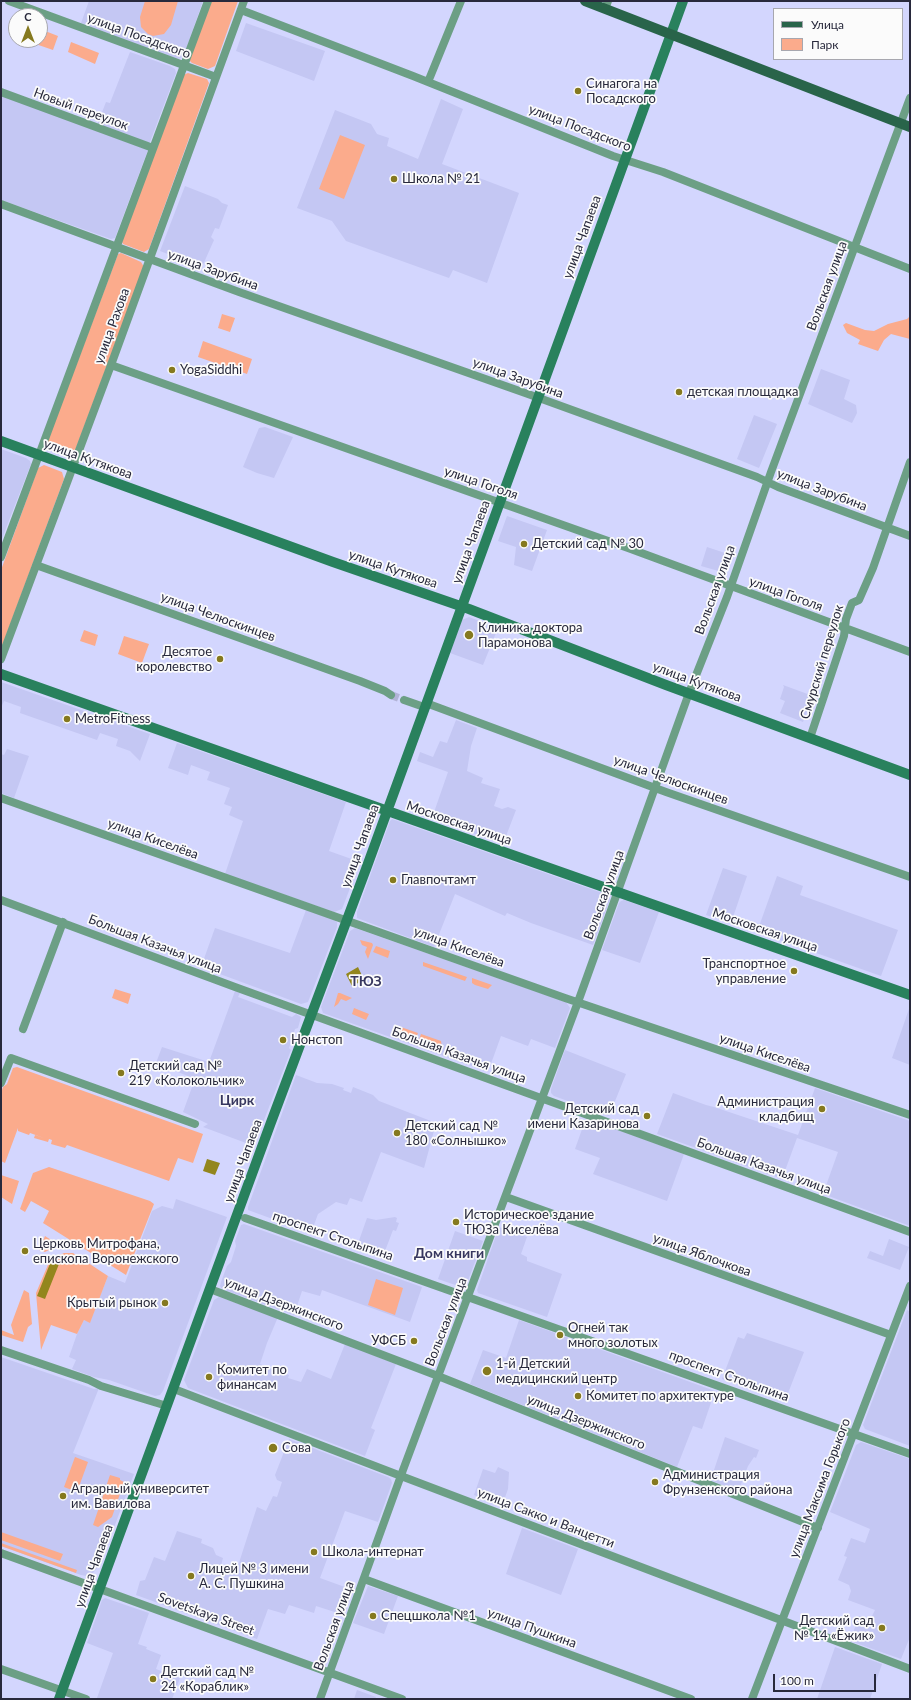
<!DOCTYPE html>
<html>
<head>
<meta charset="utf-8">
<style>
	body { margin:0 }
	#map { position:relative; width:911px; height:1700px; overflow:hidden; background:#d3d6fe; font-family:Lato,sans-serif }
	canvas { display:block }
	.frame { position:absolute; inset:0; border:2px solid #28293c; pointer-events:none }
	.legend { position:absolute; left:773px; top:8px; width:130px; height:52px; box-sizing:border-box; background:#fbfbfb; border:1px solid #a7a7af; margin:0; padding:5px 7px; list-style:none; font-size:12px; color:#28293c }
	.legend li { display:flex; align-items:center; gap:8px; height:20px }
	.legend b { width:20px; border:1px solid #a7a7af }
	.north { position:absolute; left:8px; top:8px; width:40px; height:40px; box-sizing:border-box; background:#fbfbfb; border:1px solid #a7a7af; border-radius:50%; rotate:0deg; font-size:11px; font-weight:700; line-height:16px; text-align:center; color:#28293c }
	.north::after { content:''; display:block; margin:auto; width:14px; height:18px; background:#85791f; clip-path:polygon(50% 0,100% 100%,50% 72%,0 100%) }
	.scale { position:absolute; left:773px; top:1674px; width:103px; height:18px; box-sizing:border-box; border:2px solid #28293c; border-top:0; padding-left:5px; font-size:12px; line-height:14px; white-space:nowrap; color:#28293c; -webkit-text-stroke:3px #fbfbfb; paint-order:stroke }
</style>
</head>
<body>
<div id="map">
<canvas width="911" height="1700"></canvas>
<div class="frame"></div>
<ul class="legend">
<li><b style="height:5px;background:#29644a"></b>Улица</li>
<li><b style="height:11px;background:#fbab8c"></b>Парк</li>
</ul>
<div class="north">С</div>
<div class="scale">100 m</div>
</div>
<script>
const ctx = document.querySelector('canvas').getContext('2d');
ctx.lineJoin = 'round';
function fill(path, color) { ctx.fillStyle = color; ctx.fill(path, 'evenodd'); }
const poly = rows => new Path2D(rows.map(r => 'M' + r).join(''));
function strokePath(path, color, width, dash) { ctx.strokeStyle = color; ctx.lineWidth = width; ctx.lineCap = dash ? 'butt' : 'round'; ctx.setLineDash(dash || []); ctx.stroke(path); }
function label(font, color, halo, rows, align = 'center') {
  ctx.font = font + ' Lato,sans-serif'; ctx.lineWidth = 3.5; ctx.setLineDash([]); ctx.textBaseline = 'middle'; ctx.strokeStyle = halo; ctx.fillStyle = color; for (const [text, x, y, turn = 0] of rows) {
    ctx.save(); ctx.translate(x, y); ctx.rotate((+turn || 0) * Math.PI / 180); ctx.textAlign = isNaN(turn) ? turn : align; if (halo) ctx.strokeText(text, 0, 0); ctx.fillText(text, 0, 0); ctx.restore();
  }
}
const built = poly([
	[89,1,203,1,184,55,179,59,172,58,81,23],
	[246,23,325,51,314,81,236,51],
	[130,52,170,66,175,69,176,73,150,142,146,143,97,125,106,102,110,103],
	[1,95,148,150,115,238,111,239,1,200],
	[441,99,463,109,442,164,519,193,487,283,453,270,449,278,346,241,332,221,297,208,335,110,371,124,377,134,389,138,387,146,418,159],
	[185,186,218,199,222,203,228,205,219,229,215,228,211,237,214,240,202,267,160,251],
	[821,369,850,380,844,399,856,405,857,413,852,423,808,404],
	[754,415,777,424,759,468,737,459],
	[265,427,293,437,274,478,257,473,243,467,259,428],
	[1,449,26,458,30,461,31,464,1,541],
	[507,516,547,530,532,571,514,565,516,547,498,541],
	[707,547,728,554,722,572,701,566],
	[469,617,498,628,483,665,450,653,462,620],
	[1,682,150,734,140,761,130,751,116,746,118,739,100,733,97,740,20,713,21,707,4,701,1,708],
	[783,685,813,696,803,722,780,713,785,701,780,699,784,687],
	[456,720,477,728,471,746,467,771,483,778,481,783,500,789,494,806,502,809,508,807,516,810,503,844,432,818,448,772,417,761,420,752,433,757,440,741,447,743],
	[177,743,346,802,329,851,360,862,342,909,334,912,225,874,243,821,229,815,232,807,224,804,230,788,207,780,210,772,191,765,188,775,168,768],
	[7,749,29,756,14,798,1,793,1,754,4,755],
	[392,819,605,894,609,897,610,900,593,945,531,923,507,913,505,916,455,894,434,947,357,918,357,912,390,821],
	[723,868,747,876,731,923,706,915],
	[777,876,803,886,800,895,898,930,881,976,757,932],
	[624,900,659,912,640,963,602,950,619,903,621,901],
	[306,910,333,919,337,922,337,927,308,1002,301,1004,201,967,215,928,290,953],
	[355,928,566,1002,570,1008,555,1048,531,1039,528,1046,501,1036,488,1072,323,1013,321,1007,350,931],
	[235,991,240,993,238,997,292,1017,296,1014,301,1017,298,1028,295,1029,289,1048,291,1050,254,1146,203,1127,208,1124,183,1112,195,1079,156,1063,162,1047,209,1062],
	[910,1006,910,1065,892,1058],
	[565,1050,626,1074,609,1116,554,1096,551,1093,551,1089],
	[296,1075,317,1083,332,1084,344,1088,343,1090,351,1093,353,1087,373,1095,379,1101,436,1123,424,1168,381,1152,362,1202,350,1198,347,1205,336,1202,318,1214,311,1233,248,1210,248,1207],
	[815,1088,910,1121,910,1226,823,1194,838,1152,797,1138,782,1179,657,1134,673,1093,706,1105,714,1107,798,1135],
	[586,1118,684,1154,667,1201,593,1174,600,1158,575,1149],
	[176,1199,227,1217,163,1391,160,1395,155,1396,109,1380,94,1377,72,1369,76,1360,69,1357,77,1334,84,1320,90,1322,108,1276,125,1283,152,1211,162,1206,173,1209],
	[395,1217,397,1218,396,1222,399,1223,396,1231,393,1230,382,1259,356,1249,367,1218,376,1220],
	[244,1224,422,1287,410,1322,322,1290,320,1296,302,1291,294,1315,222,1289,220,1286,221,1282,227,1266,231,1262,236,1246,235,1241,241,1225],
	[499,1227,527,1237,521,1254,527,1257,527,1261,562,1274,547,1317,478,1293,477,1290],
	[455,1231,483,1241,466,1286,464,1288,438,1279],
	[889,1239,909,1247,900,1270,867,1258,870,1251,883,1256],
	[219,1297,278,1317,267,1343,260,1364,289,1375,288,1378,301,1382,307,1369,331,1379,345,1344,396,1364,371,1428,375,1430,365,1456,188,1388,184,1380,214,1300],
	[907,1310,910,1312,910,1446,865,1429,863,1425],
	[519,1320,715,1391,702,1429,693,1426,677,1467,470,1384,483,1350,506,1358],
	[747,1333,804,1352,785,1401,722,1379,738,1337,744,1339],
	[1,1357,94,1389,99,1388,73,1453,134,1474,100,1565,92,1574,87,1576,81,1575,1,1546],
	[725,1437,759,1450,756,1458,754,1457,748,1466,738,1492,713,1481,717,1472,714,1470],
	[289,1439,388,1477,391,1479,392,1483,378,1522,345,1511,320,1578,353,1590,344,1615,316,1606,314,1613,289,1605,285,1614,268,1609,257,1639,136,1595,140,1581,145,1580,154,1557,165,1561,177,1531,202,1539,201,1543,213,1548,216,1555,223,1558,221,1566,236,1572,257,1507,266,1511,273,1496,277,1497,282,1482,277,1480,275,1475],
	[861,1442,910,1459,910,1637,901,1659,850,1641,859,1616,870,1620,875,1610,848,1600,851,1591,849,1585,838,1580,847,1557,844,1556,851,1538,865,1543,870,1529,830,1512,856,1445],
	[498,1467,509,1472,508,1489,502,1506,474,1495,483,1469,495,1473],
	[522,1528,578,1549,561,1595,506,1574],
	[368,1586,398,1596,384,1634,353,1623],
	[105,1598,149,1613,138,1644,147,1647,146,1649,161,1655,156,1669,180,1678,172,1699,97,1698,113,1653,87,1643,102,1600],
	[835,1647,882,1664,870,1699,817,1699],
	[357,1690,376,1697,375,1699,354,1699]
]);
const green = poly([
	[145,1,178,1,171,25,164,34,153,36,148,34,141,27,140,17],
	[211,1,238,1,215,66,208,69,192,63,189,60],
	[40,29,58,36,53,50,24,40,40,40],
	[71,42,99,53,95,64,68,52],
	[188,73,207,79,209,83,149,249,144,252,123,244,122,242,183,75],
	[340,135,365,145,344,199,319,189],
	[121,253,141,262,144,267,73,456,70,457,47,448,46,445,118,254],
	[222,314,235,318,230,332,218,328],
	[910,316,910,339,891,334,884,340,878,351,858,344,860,340,847,333,843,325,846,323,865,330,874,331,888,324,907,319],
	[203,341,252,359,247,374,198,357],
	[44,465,62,472,64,479,1,649,1,570,38,468],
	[84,630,98,635,95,646,80,641],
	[124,636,149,644,142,663,118,654],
	[360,940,372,943,373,945,368,959,365,952,367,947,362,945],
	[376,946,390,951,388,958,373,952],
	[423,962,467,977,465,981,423,966],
	[472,978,492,985,488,989,475,985,472,983],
	[115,989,131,994,128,1004,112,998],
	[338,993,340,993,352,998,346,1001,341,999,338,1004,334,1007],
	[354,1008,369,1014,366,1020,352,1014],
	[398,1026,418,1033,416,1038,399,1032,397,1029],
	[421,1034,441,1041,442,1048,419,1040],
	[17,1067,203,1134,193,1163,178,1158,169,1181,67,1145,65,1148,51,1144,52,1140,49,1139,48,1142,34,1138,35,1135,44,1138,30,1133,29,1135,18,1131,18,1128,5,1163,1,1161,1,1093,3,1087,7,1084,13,1068],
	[49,1167,150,1201,154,1204,126,1275,43,1223,49,1211,31,1201,25,1212,20,1209,33,1173],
	[1,1175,19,1181,12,1204,1,1197],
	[45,1236,59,1245,45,1252,39,1250],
	[64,1253,73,1253,108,1276,90,1323,84,1320,77,1334,51,1325,41,1350,36,1293,50,1260],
	[376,1279,403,1288,395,1315,368,1305],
	[24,1290,29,1293,32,1324,28,1327,23,1342,1,1335,1,1330,14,1335,11,1325],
	[75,1457,88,1462,77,1492,64,1487],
	[110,1475,120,1478,120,1480,124,1482,112,1517,98,1527,93,1525],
	[1,1532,63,1554,60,1561,1,1540],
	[1,1543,77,1570,76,1573,1,1546]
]);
const water = poly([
	[358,967,364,980,352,986,346,974],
	[207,1159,220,1163,215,1175,203,1171],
	[51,1261,59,1264,45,1299,37,1296]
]);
const streetTunnel = poly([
	[391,695,404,700]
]);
const street = poly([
	[9,1,216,77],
	[605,9,608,1],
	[241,10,413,76,613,156,663,172,844,243,910,269],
	[428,82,461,1],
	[1,92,153,148],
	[1,204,239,292,528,394,757,477,778,487,910,536],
	[111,365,628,548,910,652],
	[1,557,208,1],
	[36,565,360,681,385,691,391,695],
	[1,659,111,365,244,1],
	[404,700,424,707],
	[426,703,666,792,910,877],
	[810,738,844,636,846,619,852,603,859,600,873,568,910,462],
	[1,798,565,998,910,1115],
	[1,900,235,987,910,1232],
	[23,1029,63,922],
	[1,1083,11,1058,195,1124],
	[506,1197,891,1335],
	[245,1218,910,1454],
	[210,1289,438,1376,818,1528],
	[1,1350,89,1380,101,1386,167,1406],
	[174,1389,401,1476,910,1669],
	[1,1553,402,1699],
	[364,1579,691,1699],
	[1,1669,86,1699],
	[320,1699,403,1470,578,1002,689,693,727,597,771,472,910,98],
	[752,1699,910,1286]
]);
const secondary = poly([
	[1,441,333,562,469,609,666,685,910,775],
	[1,674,416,821,910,995],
	[59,1699,270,1125,366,869,683,1]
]);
const primary = poly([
	[585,1,910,127]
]);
const markers = [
	[578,91,4,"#85791f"],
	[394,179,4,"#85791f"],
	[172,370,4,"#85791f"],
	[679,392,4,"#85791f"],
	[524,544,4,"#85791f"],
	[469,635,5,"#85791f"],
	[220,659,4,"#85791f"],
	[67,719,4,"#85791f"],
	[393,880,4,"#85791f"],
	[794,971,4,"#85791f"],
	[283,1040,4,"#85791f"],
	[121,1073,4,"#85791f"],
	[822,1109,4,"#85791f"],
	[647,1116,4,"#85791f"],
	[397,1133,4,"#85791f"],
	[456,1222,4,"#85791f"],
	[25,1251,4,"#85791f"],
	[165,1303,4,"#85791f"],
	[560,1335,4,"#85791f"],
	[414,1341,4,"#85791f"],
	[487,1371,5,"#85791f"],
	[209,1377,4,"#85791f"],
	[578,1396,4,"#85791f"],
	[273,1448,5,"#85791f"],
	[655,1482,4,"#85791f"],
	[63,1496,4,"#85791f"],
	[314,1552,4,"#85791f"],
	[191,1576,4,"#85791f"],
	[373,1616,4,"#85791f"],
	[882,1628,4,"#85791f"],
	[153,1679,4,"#85791f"]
];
const streetNames = [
	["улица Посадского",139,36,20],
	["Новый переулок",81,109,20],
	["улица Посадского",580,128,21],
	["улица Чапаева",582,237,-70],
	["улица Зарубина",213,270,20],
	["Вольская улица",827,286,-70],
	["улица Рахова",112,326,-70],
	["улица Зарубина",518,378,20],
	["улица Кутякова",88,459,20],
	["улица Гоголя",481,483,19],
	["улица Зарубина",822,490,21],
	["улица Чапаева",471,542,-70],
	["улица Кутякова",393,569,19],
	["Вольская улица",715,590,-70],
	["улица Гоголя",786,594,20],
	["улица Челюскинцев",218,617,20],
	["Смурский переулок",822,662,-73],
	["улица Кутякова",697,682,20],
	["улица Челюскинцев",671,780,20],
	["Московская улица",459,823,19],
	["улица Киселёва",153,839,20],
	["улица Чапаева",360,846,-70],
	["Вольская улица",604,895,-70],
	["Московская улица",765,930,19],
	["Большая Казачья улица",155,944,21],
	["улица Киселёва",459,947,20],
	["улица Киселёва",765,1053,19],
	["Большая Казачья улица",459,1055,20],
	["улица Чапаева",243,1161,-70],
	["Большая Казачья улица",764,1166,20],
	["проспект Столыпина",333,1236,19],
	["улица Яблочкова",702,1255,20],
	["улица Дзержинского",284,1304,21],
	["Вольская улица",446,1322,-69],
	["проспект Столыпина",729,1376,20],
	["улица Дзержинского",586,1422,22],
	["улица Максима Горького",820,1488,-69],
	["улица Сакко и Ванцетти",546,1518,21],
	["улица Чапаева",94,1566,-70],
	["Sovetskaya Street",206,1614,20],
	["Вольская улица",334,1626,-70],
	["улица Пушкина",532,1628,20]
];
const poiNames = [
	["Синагога на",586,84],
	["Посадского",586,99],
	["Школа № 21",402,179],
	["YogaSiddhi",180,370],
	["детская площадка",687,392],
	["Детский сад № 30",532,544],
	["Клиника доктора",478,628],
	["Парамонова",478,643],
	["Десятое",212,652,"right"],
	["королевство",212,667,"right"],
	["MetroFitness",75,719],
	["Главпочтамт",401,880],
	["Транспортное",786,964,"right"],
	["управление",786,979,"right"],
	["Нонстоп",291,1040],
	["Детский сад №",129,1066],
	["219 «Колокольчик»",129,1081],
	["Администрация",814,1102,"right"],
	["кладбищ",814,1117,"right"],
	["Детский сад",639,1109,"right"],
	["имени Казаринова",639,1124,"right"],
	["Детский сад №",405,1126],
	["180 «Солнышко»",405,1141],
	["Историческое здание",464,1215],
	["ТЮЗа Киселёва",464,1230],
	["Церковь Митрофана,",33,1244],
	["епископа Воронежского",33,1259],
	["Крытый рынок",157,1303,"right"],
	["Огней так",568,1328],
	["много золотых",568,1343],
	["УФСБ",406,1341,"right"],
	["1-й Детский",496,1364],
	["медицинский центр",496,1379],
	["Комитет по",217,1370],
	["финансам",217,1385],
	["Комитет по архитектуре",586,1396],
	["Сова",282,1448],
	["Администрация",663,1475],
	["Фрунзенского района",663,1490],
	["Аграрный университет",71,1489],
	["им. Вавилова",71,1504],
	["Школа-интернат",322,1552],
	["Лицей № 3 имени",199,1569],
	["А. С. Пушкина",199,1584],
	["Спецшкола №1",381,1616],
	["Детский сад",874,1621,"right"],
	["№ 14 «Ёжик»",874,1636,"right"],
	["Детский сад №",161,1672],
	["24 «Кораблик»",161,1687]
];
const neighbourhoodNames = [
	["ТЮЗ",366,981],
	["Цирк",237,1100],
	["Дом книги",449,1253]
];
fill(built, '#c4c7f3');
fill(green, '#fbab8c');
fill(water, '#93861d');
strokePath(streetTunnel, '#b1b3d7', 8, [8, 4]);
strokePath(street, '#6c9f85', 8);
strokePath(secondary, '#29815d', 10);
strokePath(primary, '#29644a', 10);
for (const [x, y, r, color] of markers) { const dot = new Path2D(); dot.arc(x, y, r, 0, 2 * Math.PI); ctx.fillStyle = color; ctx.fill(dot); strokePath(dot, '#fbfbfb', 1.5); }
label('13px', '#28293c', '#fbfbfb', streetNames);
label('13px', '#28293c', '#fbfbfb', poiNames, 'left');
label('bold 14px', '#37375f', '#fbfbfb', neighbourhoodNames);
</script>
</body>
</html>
